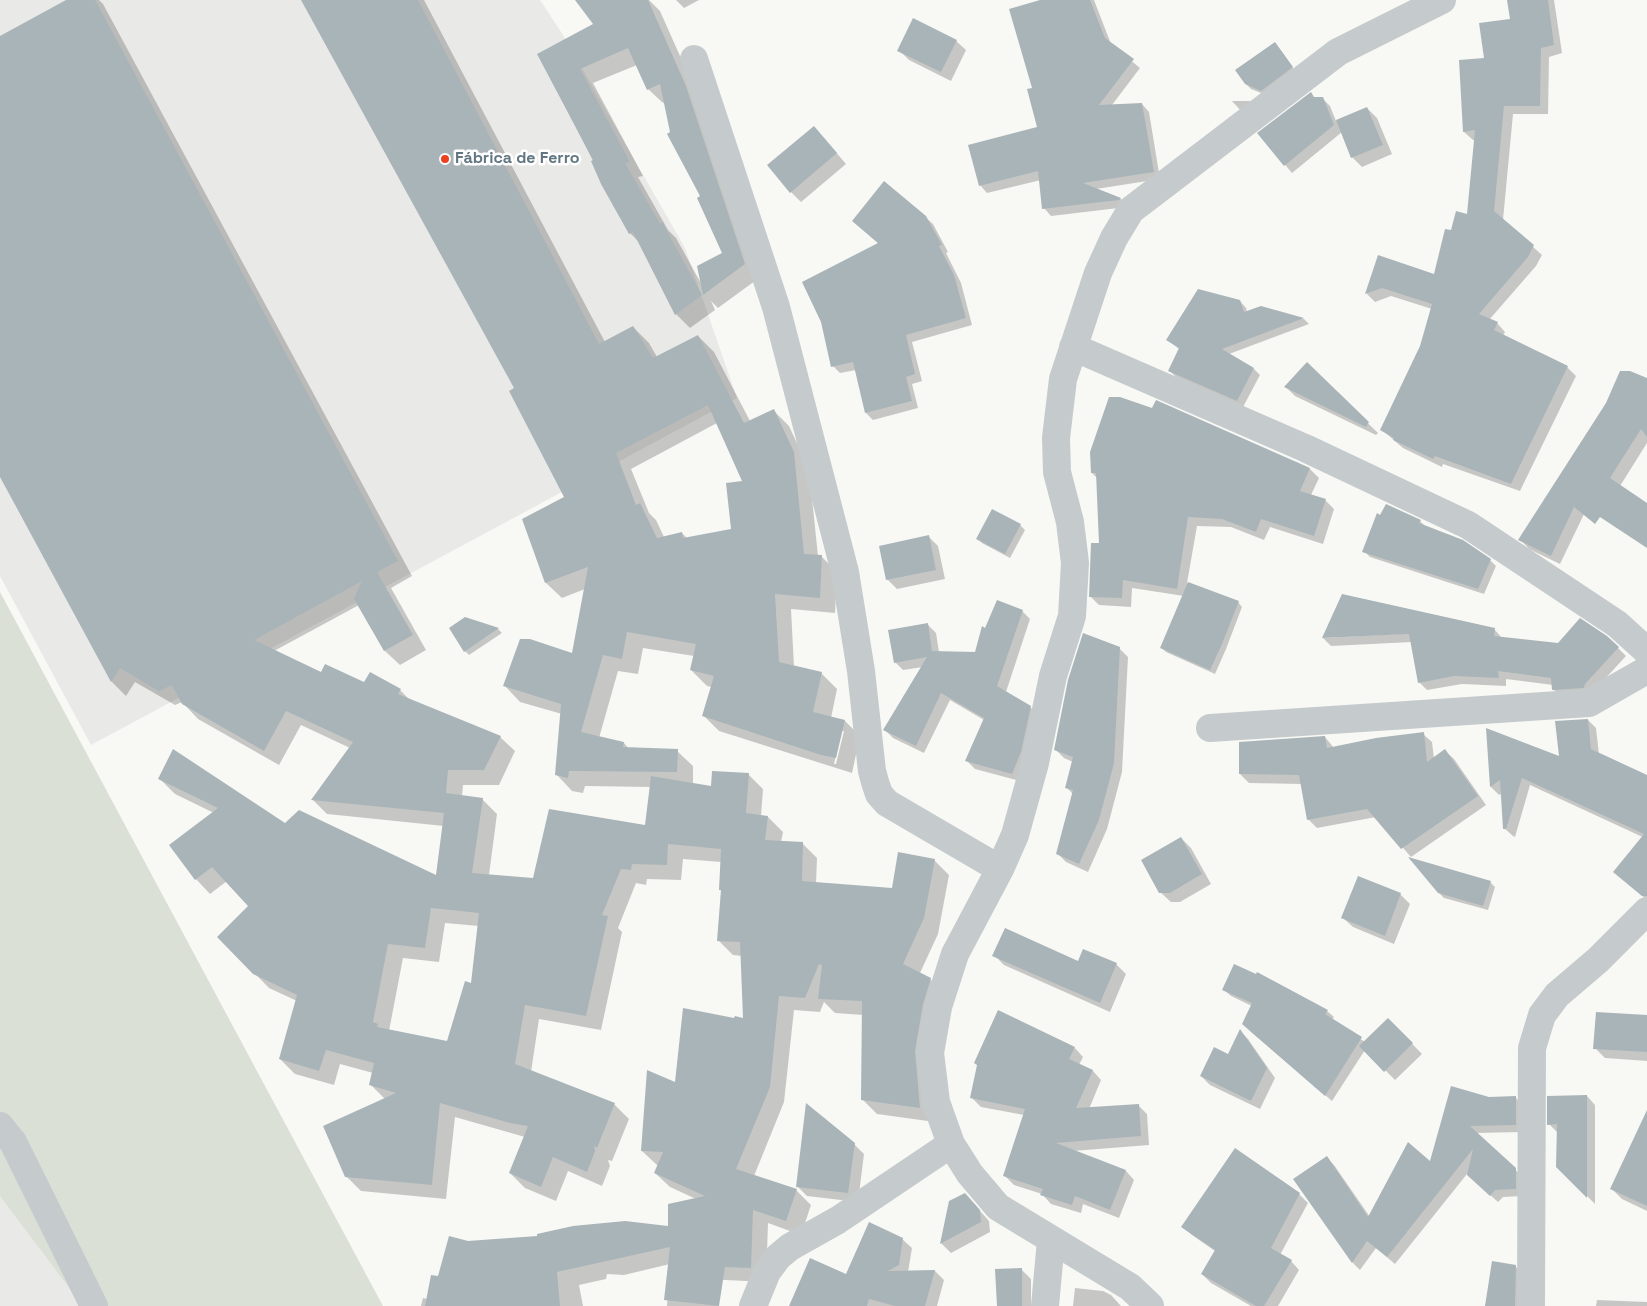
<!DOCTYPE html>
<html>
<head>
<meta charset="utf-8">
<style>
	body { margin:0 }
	canvas { display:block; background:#f8f8f5 }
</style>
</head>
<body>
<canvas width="1647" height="1306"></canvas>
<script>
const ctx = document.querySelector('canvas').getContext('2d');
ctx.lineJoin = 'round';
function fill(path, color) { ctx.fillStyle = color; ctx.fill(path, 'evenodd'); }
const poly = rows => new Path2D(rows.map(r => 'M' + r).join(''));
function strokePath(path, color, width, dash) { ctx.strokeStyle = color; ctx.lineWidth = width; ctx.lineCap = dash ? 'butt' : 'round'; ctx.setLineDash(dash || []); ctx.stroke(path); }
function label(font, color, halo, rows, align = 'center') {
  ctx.font = font + ' "Space Grotesk",sans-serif'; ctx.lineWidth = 5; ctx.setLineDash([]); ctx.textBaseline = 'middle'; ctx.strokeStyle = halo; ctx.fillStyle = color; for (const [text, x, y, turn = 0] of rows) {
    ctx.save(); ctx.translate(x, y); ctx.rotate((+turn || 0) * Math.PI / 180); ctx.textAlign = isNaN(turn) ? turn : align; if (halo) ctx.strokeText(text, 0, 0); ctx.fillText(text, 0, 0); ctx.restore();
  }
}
const built = poly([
	[0,0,540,0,563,35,685,248,737,398,91,745,0,576],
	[0,1194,86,1306,0,1306]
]);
const green = poly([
	[0,592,383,1306,83,1306,0,1196]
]);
const shadow = poly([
	[68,0,99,0,103,4,412,576,391,588,426,650,400,665,385,651,359,605,274,651,322,674,400,690,412,702,500,737,515,751,499,785,463,785,462,796,482,799,497,814,489,875,534,880,646,827,651,787,585,786,583,793,572,791,557,775,562,714,520,702,505,686,573,655,585,589,562,598,546,583,523,520,566,498,516,389,303,0,424,0,605,342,633,327,649,343,657,357,698,336,714,352,750,421,773,410,789,426,809,469,818,556,821,556,837,572,835,613,791,609,794,667,821,673,837,689,831,718,845,721,860,736,852,773,719,731,703,715,712,687,707,686,691,670,694,656,643,648,638,674,618,671,599,738,624,743,629,749,677,751,693,766,693,784,712,787,748,774,763,789,761,816,768,817,783,832,781,842,803,844,817,858,816,884,893,889,934,860,949,875,938,934,920,973,930,979,945,994,935,1122,877,1114,862,1099,863,1015,835,1013,824,1002,820,1012,794,1010,784,1102,754,1176,796,1190,811,1205,801,1235,768,1223,766,1282,684,1278,670,1264,624,1275,607,1274,606,1279,579,1285,583,1306,421,1306,423,1298,428,1299,439,1277,468,1242,669,1228,696,1199,670,1187,655,1173,658,1166,642,1151,677,1083,735,1020,744,1019,742,956,733,955,718,940,722,891,720,890,721,862,683,859,681,880,647,879,646,885,636,883,618,928,622,932,601,1030,539,1019,531,1072,614,1104,629,1119,612,1161,608,1160,610,1166,602,1186,568,1171,556,1201,525,1188,510,1173,525,1137,455,1117,446,1199,361,1191,346,1176,385,1099,370,1084,373,1073,340,1064,334,1085,295,1074,280,1059,297,1001,269,988,219,937,250,906,227,881,210,894,196,879,214,813,175,794,160,779,285,825,438,877,444,826,327,814,313,800,350,748,301,725,279,765,198,719,182,702,175,705,135,682,126,696,112,682,0,474,0,37],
	[717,423,744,482,732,530,687,538,682,533,664,537,656,520,649,513,631,469],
	[841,731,844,731,836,764,834,764],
	[445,923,479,926,472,985,448,1042,389,1031,403,958,439,962],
	[594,0,649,0,660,11,700,101,759,278,718,308,711,301,715,310,690,328,676,314,640,243,630,233,539,55,595,25],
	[637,65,648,89,663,103,665,102,671,132,701,197,724,254,702,285,676,238,668,230,638,177,643,176,593,83],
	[676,0,699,0,684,8],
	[1044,0,1094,0,1111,44,1140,68,1112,105,1142,104,1149,112,1160,179,1096,189,1121,199,1128,206,1127,207,1051,216,1044,208,1041,180,987,193,980,185,1038,128,1034,88],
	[1508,0,1554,0,1562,53,1549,57,1548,114,1513,114,1503,220,1542,255,1536,266,1489,320,1497,323,1505,332,1503,336,1567,367,1576,376,1520,491,1443,464,1442,467,1403,448,1382,430,1421,346,1432,309,1391,296,1375,302,1367,294,1379,257,1435,275,1452,231,1468,216,1475,140,1473,140,1464,132,1461,61,1485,60,1511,20],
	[956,41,966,50,951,81,909,60,899,50],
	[1279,48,1296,72,1266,95,1251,89,1246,84],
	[1315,98,1322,98,1330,106,1336,121,1367,108,1377,118,1392,154,1362,167,1352,157,1342,132,1292,173,1259,134],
	[1232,101,1250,101,1254,104,1243,113],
	[824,138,846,164,801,202,791,192],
	[925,217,933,224,948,252,946,253,961,283,972,325,912,342,922,381,912,384,918,408,873,420,866,413,856,370,840,373,833,366,879,244,853,221],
	[1240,301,1246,308,1247,312,1261,307,1304,319,1309,324,1229,354,1254,369,1260,375,1243,407,1176,377,1170,371,1179,349,1168,340],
	[1307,364,1378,433,1376,435,1295,396,1286,387],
	[1647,379,1647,443,1620,486,1647,504,1647,525,1585,512,1560,564,1529,549,1520,539],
	[1156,402,1310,469,1319,478,1311,495,1325,500,1334,509,1323,544,1270,527,1264,540,1231,527,1197,526,1187,583,1238,602,1242,607,1226,649,1215,674,1166,652,1162,648,1184,596,1132,588,1131,607,1099,605,1090,596,1100,544,1097,478,1092,473,1153,409],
	[1381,516,1420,521,1426,527,1490,560,1496,566,1484,594,1370,557,1364,551],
	[1020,525,1025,530,1010,558,982,543,978,539],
	[929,537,938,546,945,579,897,589,887,579],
	[1022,611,1030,619,1006,692,1030,707,1039,715,1020,781,975,769,967,761,984,720,950,700,924,753,893,738,885,730,923,667,903,670,895,662,928,625,936,633,939,652,976,653,986,629],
	[466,618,498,629,502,633,469,655,465,651],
	[1494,629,1502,638,1558,644,1618,648,1626,656,1592,693,1561,697,1553,689,1553,685,1506,679,1506,686,1462,684,1427,690,1419,682,1412,642,1331,646,1323,638],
	[1119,648,1128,657,1122,772,1107,829,1088,872,1066,862,1058,854,1073,794,1066,787,1073,762,1064,758,1055,749],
	[1588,720,1596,728,1599,754,1647,776,1647,839,1530,785,1515,837,1513,836,1504,828,1502,793,1499,795,1491,787,1487,730,1560,757],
	[1423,734,1432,742,1434,759,1445,751,1454,759,1486,805,1411,857,1376,817,1317,828,1308,819,1302,784,1249,783,1240,774,1325,737,1334,748],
	[1181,838,1191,848,1211,884,1180,902,1171,902,1160,892],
	[1647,847,1647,900,1614,872],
	[1490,882,1495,887,1488,910,1444,898,1439,893],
	[1400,894,1410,904,1394,944,1353,927,1343,918],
	[994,955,1116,964,1126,974,1110,1012,1004,965],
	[1224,990,1327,1011,1334,1017,1332,1020,1365,1042,1388,1019,1422,1054,1395,1080,1365,1050,1332,1101,1250,1031,1252,1006,1231,996],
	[1647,1016,1647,1061,1605,1058,1595,1048],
	[1240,1031,1248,1039,1275,1078,1260,1109,1210,1085,1201,1076,1229,1055],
	[1075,1048,1083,1057,1079,1065,1093,1071,1101,1080,1089,1109,1138,1105,1147,1114,1149,1145,1073,1151,1126,1171,1134,1180,1119,1218,1083,1204,1081,1213,1051,1204,1042,1194,1014,1185,1005,1176,1024,1115,981,1107,972,1098],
	[1587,1096,1595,1105,1595,1204,1558,1167,1558,1133,1549,1124],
	[1489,1098,1516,1098,1523,1105,1523,1132,1476,1133,1523,1177,1523,1196,1503,1197,1498,1202,1467,1174,1395,1264,1376,1248,1360,1270,1353,1263,1295,1180,1327,1158,1334,1165,1370,1217,1431,1163],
	[854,1144,864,1154,858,1202,807,1196,797,1186],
	[1647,1157,1647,1211,1622,1199,1612,1189],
	[965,1194,989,1221,990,1232,951,1253,941,1243],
	[1299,1194,1308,1203,1280,1255,1291,1261,1299,1270,1278,1306,1251,1306,1211,1283,1202,1274,1215,1251,1192,1235,1183,1227],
	[902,1239,912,1248,908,1272,935,1271,944,1280,937,1306,790,1306,847,1275],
	[1515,1266,1523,1274,1522,1306,1486,1306],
	[1021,1269,1031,1279,1031,1306,998,1306],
	[668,1288,719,1306,667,1306],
	[1075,1288,1103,1291,1111,1295,1121,1306,1073,1306],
	[1597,1300,1647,1302,1647,1306,1596,1306]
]);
const building = poly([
	[66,0,95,0,398,561,377,572,413,635,384,651,354,599,362,581,254,640,321,672,325,664,364,682,370,672,401,689,398,694,501,736,484,770,448,770,446,793,483,798,472,873,533,878,549,809,645,825,651,776,711,786,712,771,749,773,746,813,768,816,765,840,803,842,802,881,892,888,898,852,935,859,924,918,903,964,931,978,923,1004,915,1051,920,1108,861,1100,862,1001,818,999,822,965,819,964,805,998,779,996,770,1087,736,1169,797,1189,786,1221,753,1210,751,1268,725,1267,719,1306,664,1300,670,1247,557,1272,560,1306,425,1306,431,1275,438,1276,449,1236,468,1241,537,1236,537,1234,573,1226,625,1221,668,1226,668,1204,705,1196,654,1173,663,1152,641,1151,647,1070,675,1082,683,1008,734,1018,735,1016,743,1018,740,942,717,941,721,890,719,890,721,849,668,844,667,865,632,864,631,870,621,869,602,915,608,916,586,1016,525,1005,515,1064,615,1103,597,1148,594,1146,595,1151,587,1172,553,1157,541,1187,509,1173,528,1126,510,1123,440,1103,432,1185,345,1177,323,1126,396,1093,369,1085,374,1063,326,1050,319,1071,279,1059,297,995,253,974,217,937,248,906,212,867,195,880,169,845,218,808,158,779,173,749,285,823,299,810,436,875,444,813,311,800,353,742,286,711,264,751,182,704,172,685,159,691,120,668,111,682,0,477,0,36],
	[431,908,479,913,471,983,465,981,447,1041,377,1027,378,1024,373,1022,388,944,425,948],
	[301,0,418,0,599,344,633,326,653,358,698,335,744,423,774,409,794,452,804,554,822,555,820,598,775,594,779,662,822,672,813,712,845,720,836,758,821,755,702,716,714,676,690,670,696,644,627,632,622,659,603,655,581,732,624,742,623,747,678,749,677,772,569,771,568,778,555,775,561,704,503,686,520,639,530,639,572,653,588,567,545,583,522,519,564,497,509,391,514,388],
	[708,405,742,481,726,483,731,529,683,538,682,532,657,538,640,503,636,505,616,453],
	[575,0,648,0,686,86,745,264,703,295,697,266,722,253,697,198,700,196,667,134,670,132,660,84,647,90,628,48,580,69,630,162,625,163,660,224,662,222,702,295,675,315,633,232,629,234,601,184,591,161,593,160,537,54,593,24],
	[1040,0,1090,0,1105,38,1134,59,1099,105,1142,103,1154,172,1083,183,1121,198,1119,200,1042,209,1038,171,979,186,968,145,1037,127,1027,89,1032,88,1009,9],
	[1507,0,1548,0,1554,45,1541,48,1540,106,1504,106,1494,211,1534,245,1528,257,1479,314,1498,322,1494,330,1568,366,1511,484,1435,456,1433,459,1393,440,1394,438,1380,430,1420,346,1432,304,1382,288,1365,294,1378,255,1434,274,1445,229,1451,230,1456,211,1467,214,1475,130,1463,132,1459,60,1484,58,1479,23,1510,19],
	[913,18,957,40,941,72,897,51],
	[1275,42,1293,67,1261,91,1245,84,1235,70],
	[1311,92,1314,97,1323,97,1334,125,1284,166,1257,133],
	[1367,107,1383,145,1351,158,1336,120],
	[814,126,837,153,790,193,767,165],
	[884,181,926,216,942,245,939,246,954,275,966,318,906,335,915,374,906,377,912,401,865,413,853,362,831,367,821,322,802,282,878,243,852,221],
	[1198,289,1240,300,1244,312,1261,306,1304,318,1222,349,1254,368,1237,401,1168,371,1179,348,1166,340],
	[1307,362,1369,422,1366,427,1284,387],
	[1620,371,1630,371,1647,378,1647,437,1641,429,1610,478,1647,503,1647,548,1600,517,1595,524,1574,507,1551,556,1518,540,1606,403],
	[1109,397,1120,397,1152,408,1156,400,1310,468,1300,491,1326,499,1314,536,1261,519,1256,532,1222,519,1188,517,1177,589,1123,580,1122,598,1089,597,1091,543,1099,543,1096,473,1091,473,1090,452],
	[1386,504,1421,520,1419,523,1463,540,1491,559,1478,589,1362,552,1377,513,1380,515],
	[992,509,1021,524,1005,554,976,539],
	[929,535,936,570,886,580,879,546],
	[1188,582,1239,601,1222,644,1210,670,1160,648],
	[1342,594,1495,628,1494,636,1558,643,1580,618,1607,636,1619,647,1585,684,1584,688,1552,690,1551,678,1498,671,1499,678,1454,676,1418,683,1409,634,1322,638],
	[997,600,1023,610,997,686,1031,706,1021,752,1012,774,965,761,984,718,941,693,916,746,883,730,927,657,894,663,888,630,928,623,932,651,975,652,982,626,985,628],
	[465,617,499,628,464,652,449,628],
	[1083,633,1120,647,1114,763,1099,820,1079,864,1056,854,1073,790,1065,788,1073,757,1054,750,1068,680],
	[1588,719,1591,749,1647,775,1647,896,1642,896,1613,872,1644,834,1522,778,1506,829,1503,829,1500,780,1490,787,1486,728,1559,756,1555,721],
	[1424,732,1427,762,1445,749,1478,796,1401,849,1367,809,1307,820,1299,775,1239,774,1239,742,1325,736,1327,748,1376,738],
	[1181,837,1202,874,1170,893,1159,893,1141,860],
	[1408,857,1491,881,1483,906,1438,893],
	[1358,876,1401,893,1385,936,1341,918],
	[1005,928,1078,961,1083,949,1117,963,1100,1003,992,956],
	[1234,964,1256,974,1257,972,1328,1010,1325,1014,1362,1037,1325,1096,1242,1024,1252,1003,1222,990],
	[998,1010,1075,1047,1069,1059,1093,1070,1076,1108,1139,1104,1141,1136,1056,1143,1126,1170,1110,1210,1075,1196,1072,1205,1040,1195,1043,1189,1003,1176,1025,1109,970,1098,977,1065,974,1063],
	[1596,1012,1647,1015,1647,1052,1593,1049],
	[1388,1018,1413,1043,1384,1072,1359,1046],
	[1240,1029,1267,1068,1251,1101,1200,1076,1214,1047,1228,1054],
	[1451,1086,1489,1097,1516,1096,1516,1125,1470,1126,1516,1168,1516,1189,1495,1190,1490,1196,1467,1175,1473,1149,1387,1257,1367,1241,1352,1263,1293,1179,1327,1156,1368,1217,1408,1142,1430,1161],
	[1587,1095,1587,1198,1556,1167,1557,1124,1547,1125,1547,1096],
	[806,1103,855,1143,848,1193,796,1187],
	[1647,1110,1647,1206,1610,1189],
	[1235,1148,1300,1193,1271,1248,1292,1260,1264,1306,1256,1306,1201,1274,1215,1250,1181,1227],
	[965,1193,980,1210,981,1222,940,1244,949,1201],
	[869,1222,903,1238,899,1265,888,1271,935,1270,925,1306,895,1306,869,1299,867,1306,789,1306,810,1258,846,1274],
	[1492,1261,1516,1265,1515,1306,1485,1306],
	[1022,1268,1022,1306,997,1306,995,1269]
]);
const street = poly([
	[694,59,776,307,845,572,861,671,872,771,875,782,879,794,887,803,1000,869],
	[1073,347,1305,448,1468,525,1617,624,1647,651],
	[1210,728,1589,703,1647,670],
	[0,1126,13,1142,94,1306],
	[753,1306,767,1272,778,1257,790,1247,838,1220,951,1144],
	[1045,1306,1051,1240],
	[1150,1306,1130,1287,998,1207,970,1174,951,1144,936,1102,930,1053,938,1007,955,954,1000,869,1015,835,1035,763,1053,676,1072,616,1075,563,1070,522,1057,472,1056,438,1063,379,1098,273,1114,238,1131,210,1338,52,1442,0],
	[1531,1306,1532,1048,1542,1015,1557,995,1598,960,1647,911]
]);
const markers = [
	[445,159,5,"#ec4020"]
];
const poiNames = [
	["Fábrica de Ferro",455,159]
];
fill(built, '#e9e9e8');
fill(green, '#dae0d5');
fill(shadow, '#0003');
fill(building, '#a9b4b8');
strokePath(street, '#c5cacc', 28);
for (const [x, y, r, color] of markers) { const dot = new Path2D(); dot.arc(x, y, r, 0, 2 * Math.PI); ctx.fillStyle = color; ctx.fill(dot); strokePath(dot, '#fff', 2); }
label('bold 16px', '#617681', '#fff', poiNames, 'left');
</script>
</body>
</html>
